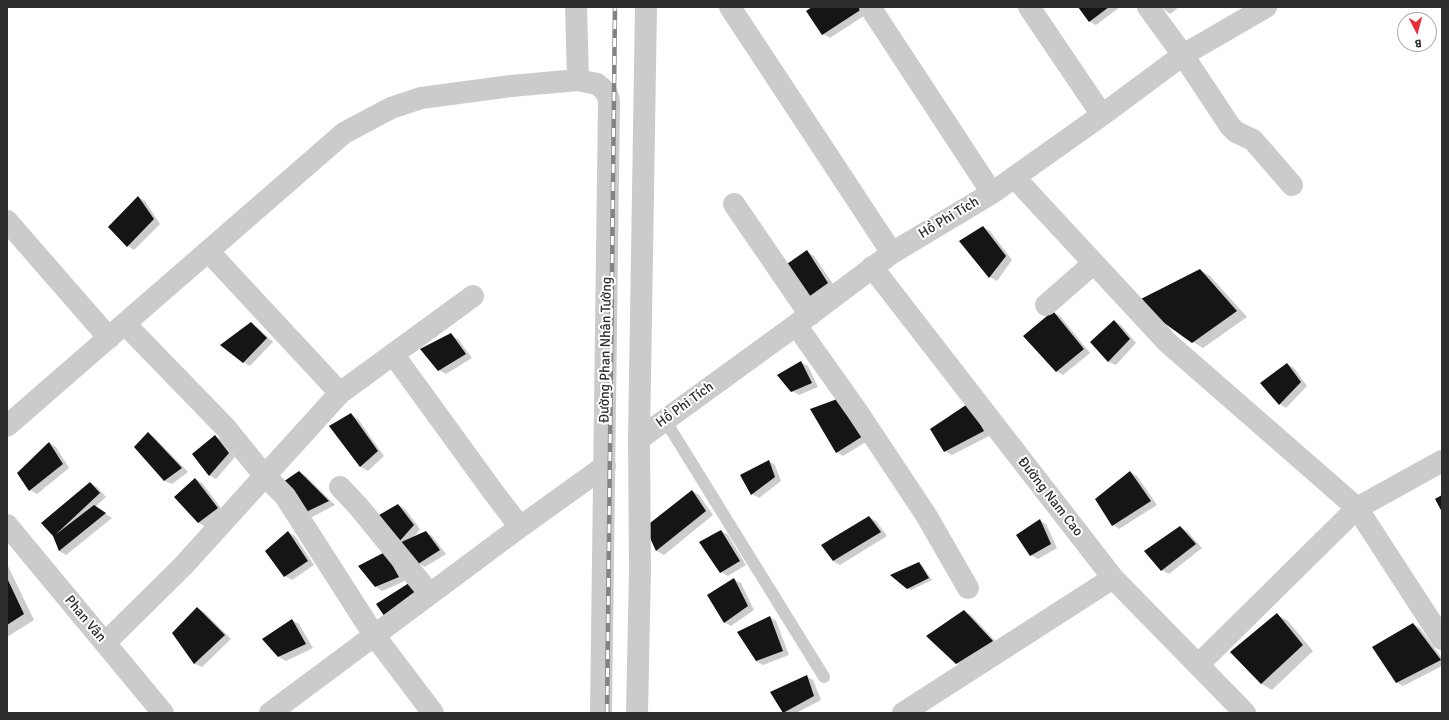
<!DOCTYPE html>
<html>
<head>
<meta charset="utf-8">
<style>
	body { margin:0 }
	#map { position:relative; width:1449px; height:720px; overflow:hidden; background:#fff; font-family:Signika,sans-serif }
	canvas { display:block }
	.frame { position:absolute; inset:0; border:8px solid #2e2e2e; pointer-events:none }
	.north { position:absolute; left:1397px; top:12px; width:40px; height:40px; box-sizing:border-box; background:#fff; border:1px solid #ababab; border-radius:50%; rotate:174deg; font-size:11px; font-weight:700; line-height:16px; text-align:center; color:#2e2e2e }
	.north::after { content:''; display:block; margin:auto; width:14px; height:18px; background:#e62e34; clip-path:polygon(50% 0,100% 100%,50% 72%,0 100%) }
</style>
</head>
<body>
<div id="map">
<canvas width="1449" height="720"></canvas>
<div class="frame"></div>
<div class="north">B</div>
</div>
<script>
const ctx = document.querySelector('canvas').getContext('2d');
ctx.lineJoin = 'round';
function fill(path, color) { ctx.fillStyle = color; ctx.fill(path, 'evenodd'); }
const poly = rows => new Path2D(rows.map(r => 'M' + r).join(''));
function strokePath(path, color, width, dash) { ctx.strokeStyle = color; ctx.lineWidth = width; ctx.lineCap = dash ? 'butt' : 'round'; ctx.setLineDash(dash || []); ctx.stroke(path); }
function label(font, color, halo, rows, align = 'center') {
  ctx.font = font + ' Signika,sans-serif'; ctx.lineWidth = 4; ctx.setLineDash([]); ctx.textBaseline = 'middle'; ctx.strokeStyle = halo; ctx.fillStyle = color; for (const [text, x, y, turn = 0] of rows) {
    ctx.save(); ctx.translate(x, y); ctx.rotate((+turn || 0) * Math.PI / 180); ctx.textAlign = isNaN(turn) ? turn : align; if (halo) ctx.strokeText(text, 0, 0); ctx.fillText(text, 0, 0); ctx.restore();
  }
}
const shadow = poly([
	[814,7,867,7,870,12,830,38,823,34],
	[1079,7,1120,7,1096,25,1089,21],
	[1161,7,1179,7,1170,14],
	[138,197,145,201,160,224,134,250,128,246],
	[983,227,990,231,1012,260,997,281,990,277,960,241],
	[807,252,814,256,835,287,815,301,808,297],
	[1200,270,1210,276,1247,317,1203,348,1193,342],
	[1053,312,1060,316,1090,353,1063,375,1056,371],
	[1114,321,1121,325,1136,343,1116,365,1109,362,1091,342],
	[251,324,258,328,273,342,250,366,243,362],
	[451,335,458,339,472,358,446,374,439,370],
	[801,362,808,366,818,387,799,395,792,391],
	[1287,364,1294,368,1307,386,1286,408,1280,404,1262,383],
	[847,403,869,440,843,456,837,452],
	[969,405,991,435,952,455,945,451],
	[351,415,358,419,384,456,368,471,361,467,331,427],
	[148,433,154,437,188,472,172,484,165,481,135,447],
	[215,436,222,440,235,457,216,479,209,475],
	[49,443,56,447,69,468,37,494,30,490,19,473],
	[769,461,775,465,781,481,759,498,752,494],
	[299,472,306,476,335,505,312,517,305,513],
	[1130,472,1137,476,1157,505,1119,529,1113,525],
	[195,479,202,483,224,512,206,527,199,523,176,498],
	[90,483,97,487,106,497,95,507,112,518,66,555,59,551,54,535],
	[692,491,699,495,713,515,664,555,657,551,646,527],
	[398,505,405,509,420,529,413,538,425,532,432,536,446,554,425,567,418,563,398,544],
	[869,517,876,521,887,536,840,565,833,561],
	[1040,521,1046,524,1057,548,1038,559,1031,555],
	[1180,527,1187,531,1202,548,1169,574,1162,570,1146,552],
	[721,531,728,535,746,565,728,576,721,572],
	[288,532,295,536,314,565,292,580,285,576],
	[392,557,405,581,382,591,376,587],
	[919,563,922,565,932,580,911,590,908,589],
	[7,564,34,620,7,637],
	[734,580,741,583,754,610,731,626,724,622],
	[197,608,204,612,231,639,202,667,195,664,173,633],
	[964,611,971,615,999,645,964,667,957,663],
	[1277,615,1287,620,1313,651,1272,690,1262,684,1232,652],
	[770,617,776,621,789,655,763,665,756,661],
	[292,620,299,624,313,648,286,661,279,657],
	[1413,624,1420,628,1442,658,1442,666,1403,686,1396,682],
	[806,676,813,680,821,700,796,713,783,712]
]);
const building = poly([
	[812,7,865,7,822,35,806,11],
	[1078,7,1109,7,1089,22],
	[138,196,154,219,127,247,108,227],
	[983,226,1006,256,989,278,959,241],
	[807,250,828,283,807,298,784,266],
	[1200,269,1237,311,1192,343,1135,302],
	[1053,311,1084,349,1056,372,1023,336],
	[1114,320,1130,339,1108,362,1090,342],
	[251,322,267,338,243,363,220,345],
	[451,333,466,354,438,371,420,349],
	[801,361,812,383,791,392,777,375],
	[1287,363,1301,382,1279,405,1260,383],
	[840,398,863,436,836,453,810,409],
	[969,403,984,431,944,452,930,429],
	[351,413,378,451,360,467,329,426],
	[148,432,182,468,164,481,134,447],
	[215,435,229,453,209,476,192,454],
	[49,442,63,464,29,491,17,473],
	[769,460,775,477,751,495,740,475],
	[299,471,329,501,304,513,280,484],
	[1130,471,1151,501,1112,526,1095,499],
	[195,478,218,508,198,523,174,497],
	[90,482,100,493,55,535,94,505,106,513,59,551,53,536,41,523],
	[692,490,706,511,656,551,645,527],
	[1442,495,1442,512,1435,499],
	[398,504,414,525,397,544,426,531,440,550,418,564,397,544,374,518],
	[869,516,881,532,833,561,821,545],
	[1040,519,1051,544,1030,556,1016,535],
	[1180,526,1196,544,1161,571,1144,551],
	[721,530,740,561,720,573,699,542],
	[288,531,308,561,284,577,265,551],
	[385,552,399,577,375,587,358,566],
	[919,562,929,578,907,589,890,575],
	[7,578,24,614,7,625],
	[734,578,748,606,724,623,707,595],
	[409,583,416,594,385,617,376,604],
	[197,607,225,635,194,664,172,633],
	[964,610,993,641,956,664,926,636],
	[1277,613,1303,645,1261,684,1230,652],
	[770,616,783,651,756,661,737,632],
	[292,619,306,644,278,657,262,639],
	[1413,623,1441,660,1396,683,1372,647],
	[807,675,814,696,783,713,770,692]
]);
const lane = poly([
	[665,420,824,677]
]);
const street = poly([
	[576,7,578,80,597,84,602,88,607,94,609,100,601,713],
	[730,7,892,253],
	[870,7,992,193],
	[1029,7,1102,115],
	[1148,7,1183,55,1230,126,1236,132,1253,140,1292,185],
	[1014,177,1168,343,1357,508,1442,639],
	[734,204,810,315],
	[7,221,109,338],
	[208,251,340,393],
	[872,267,1113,578,1245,713],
	[1046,305,1094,263],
	[125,324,225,427,264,475,285,496,374,635,433,713],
	[796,325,857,411,926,515,968,588],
	[393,354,494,493,520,527],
	[7,426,344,133,391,108,421,98,511,86,578,80],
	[639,439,796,325,892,253,992,193,1102,115,1183,55,1266,7],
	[340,487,358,506,430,594],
	[7,525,163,713],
	[105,643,183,566,340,393,473,296],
	[1198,665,1357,508,1442,461],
	[270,713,520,527,605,466],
	[637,713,640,570,639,439,646,7],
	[903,713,1113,578]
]);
const rail = poly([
	[607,713,615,7]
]);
const streetNames = [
	["Hồ Phi Tích",949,218,-31],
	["Đường Phan Nhân Tường",606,350,-89],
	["Hồ Phi Tích",685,405,-36],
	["Đường Nam Cao",1050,497,52],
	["Phan Vân",85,619,50]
];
fill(shadow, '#0003');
fill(building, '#151515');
strokePath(lane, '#cbcbcb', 12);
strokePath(street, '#cbcbcb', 22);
strokePath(rail, '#838383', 4.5);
strokePath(rail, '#fff', 3, [9]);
label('14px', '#2e2e2e', '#fff', streetNames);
</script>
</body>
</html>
